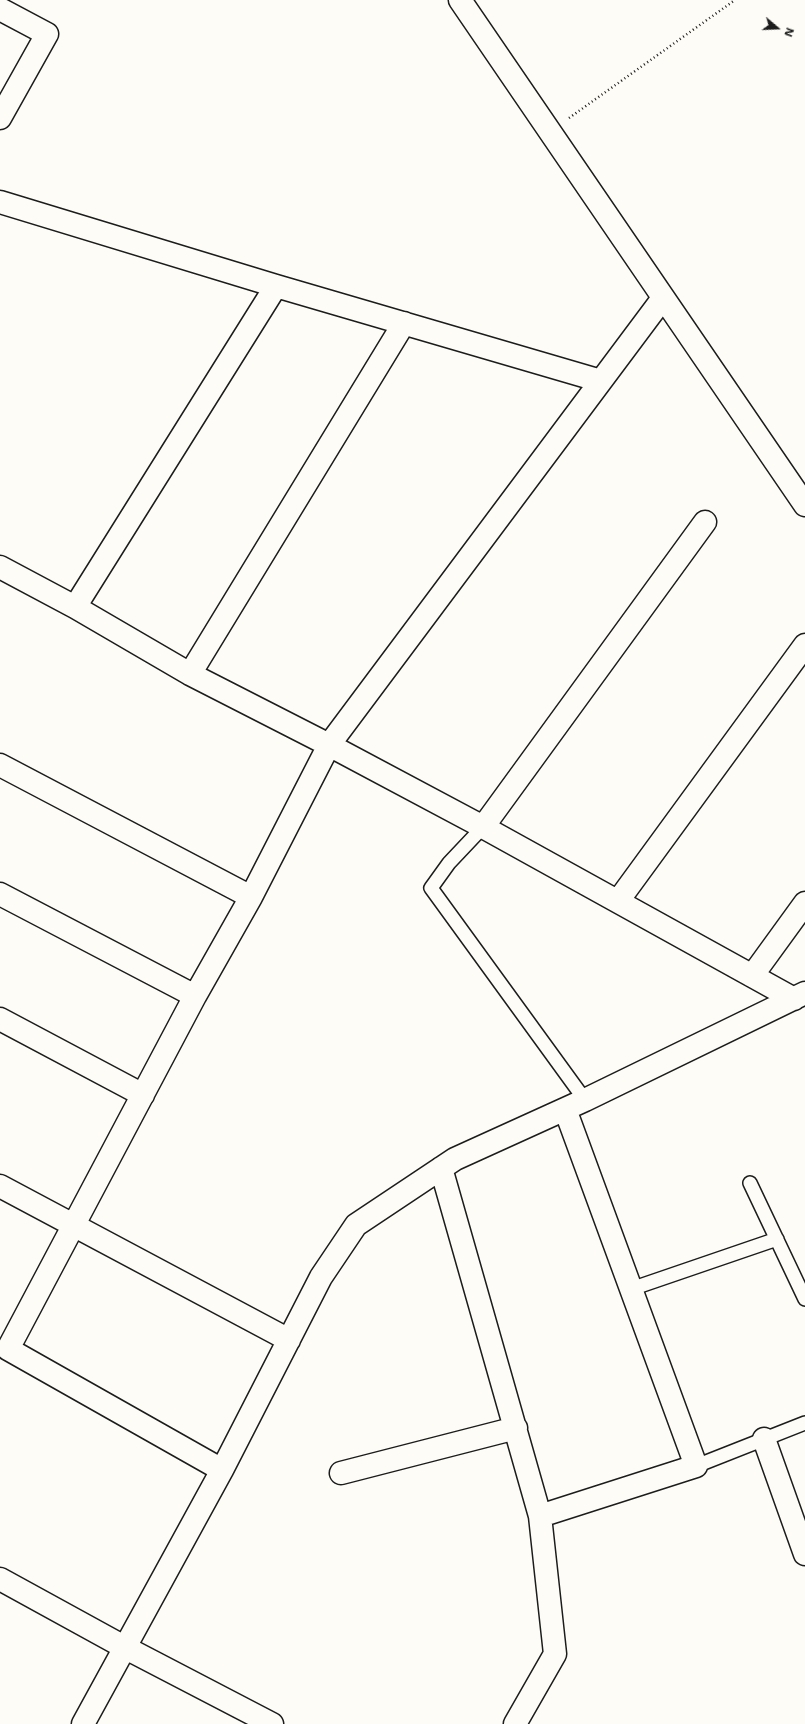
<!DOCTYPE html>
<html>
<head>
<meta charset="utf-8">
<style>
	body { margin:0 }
	#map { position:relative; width:805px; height:1724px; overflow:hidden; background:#fdfcf7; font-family:"Shantell Sans",sans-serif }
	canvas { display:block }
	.north { position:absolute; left:757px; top:8px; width:40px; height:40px; -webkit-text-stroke:3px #fdfcf7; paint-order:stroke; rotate:109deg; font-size:11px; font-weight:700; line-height:16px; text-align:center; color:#1c1c1c }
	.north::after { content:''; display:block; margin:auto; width:14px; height:18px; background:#1c1c1c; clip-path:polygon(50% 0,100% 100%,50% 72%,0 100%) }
</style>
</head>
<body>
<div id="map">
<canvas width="805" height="1724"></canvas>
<div class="north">N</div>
</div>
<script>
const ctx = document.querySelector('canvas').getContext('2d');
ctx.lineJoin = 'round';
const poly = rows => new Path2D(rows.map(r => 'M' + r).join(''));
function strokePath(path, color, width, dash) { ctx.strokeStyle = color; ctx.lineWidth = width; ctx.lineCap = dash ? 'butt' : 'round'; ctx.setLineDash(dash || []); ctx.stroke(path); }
const path = poly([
	[569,118,735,0]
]);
const lane = poly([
	[483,827,449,863,431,888,585,1100],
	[750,1183,805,1299],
	[631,1289,777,1239],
	[696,1466,805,1423]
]);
const street = poly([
	[460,0,805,505],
	[0,9,47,34,0,118],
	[0,202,276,286,601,381],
	[0,567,75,607,190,674,329,745,483,827,794,999],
	[75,607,276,286],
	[190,674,404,323],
	[0,765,251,897],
	[483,827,705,522],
	[0,894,195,996],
	[618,901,805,645],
	[752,976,805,903],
	[0,1019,143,1095],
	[441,1168,540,1516],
	[0,1186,289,1340],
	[764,1439,805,1554],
	[222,1470,8,1349,195,996,251,897,329,745,663,298],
	[341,1473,516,1428],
	[0,1579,124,1647,272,1724],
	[83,1724,222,1470,321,1277,356,1225,455,1159,585,1100,805,993],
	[515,1724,555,1654,540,1516,696,1466,565,1109]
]);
strokePath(lane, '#1c1c1c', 16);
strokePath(street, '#1c1c1c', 25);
strokePath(path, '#1c1c1c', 2.5, [1, 3]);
strokePath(lane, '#fdfcf7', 13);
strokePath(street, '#fdfcf7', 22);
</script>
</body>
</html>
